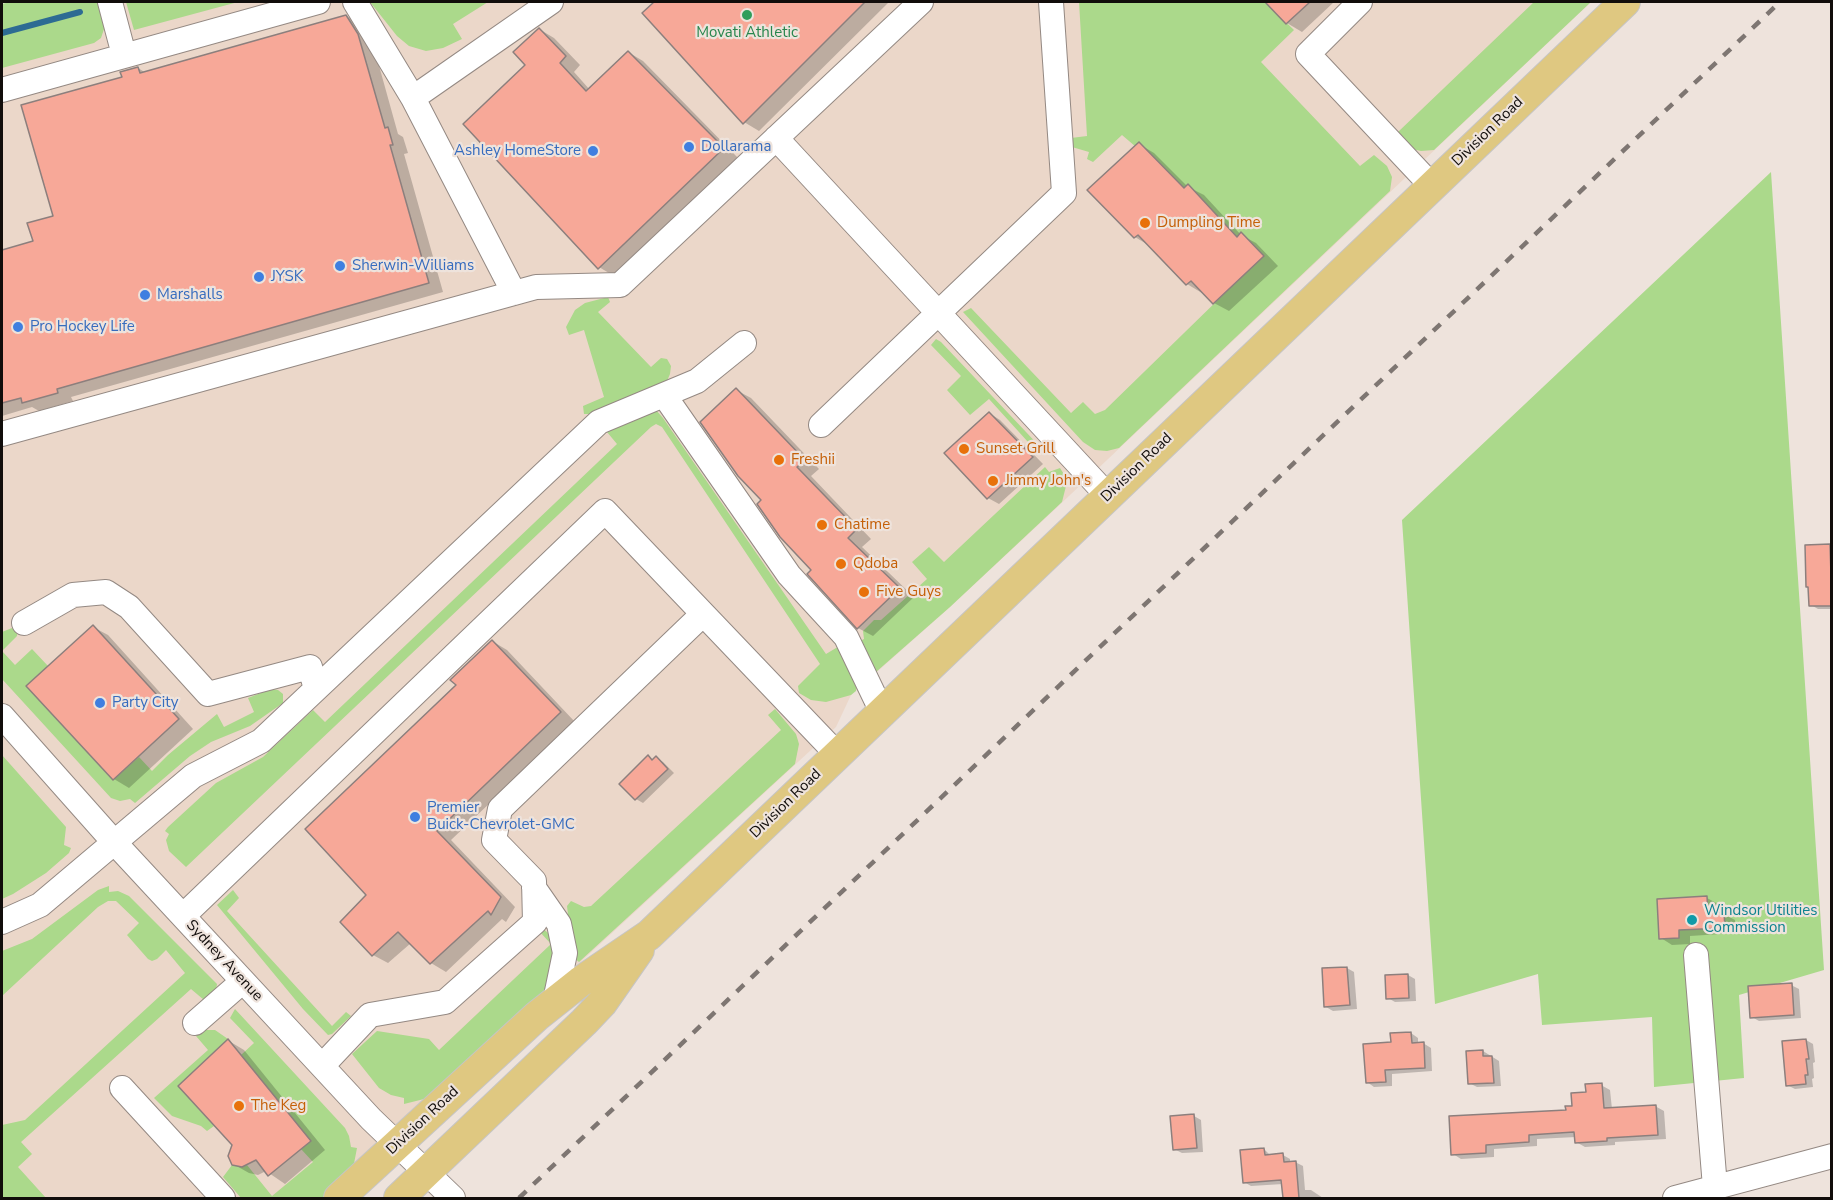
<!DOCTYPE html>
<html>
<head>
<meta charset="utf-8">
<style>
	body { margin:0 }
	#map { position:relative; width:1833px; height:1200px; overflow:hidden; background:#eee3dc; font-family:"Nunito Sans",sans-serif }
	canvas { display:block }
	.frame { position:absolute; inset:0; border:3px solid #110d0b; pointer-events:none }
</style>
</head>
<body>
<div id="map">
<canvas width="1833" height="1200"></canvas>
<div class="frame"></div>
</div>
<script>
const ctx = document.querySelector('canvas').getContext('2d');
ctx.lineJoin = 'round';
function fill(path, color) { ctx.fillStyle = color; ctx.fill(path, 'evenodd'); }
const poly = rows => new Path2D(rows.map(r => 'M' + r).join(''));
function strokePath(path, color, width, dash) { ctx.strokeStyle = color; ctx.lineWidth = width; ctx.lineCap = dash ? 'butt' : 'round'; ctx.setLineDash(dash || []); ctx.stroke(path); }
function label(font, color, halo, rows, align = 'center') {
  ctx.font = font + ' "Nunito Sans",sans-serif'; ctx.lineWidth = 4.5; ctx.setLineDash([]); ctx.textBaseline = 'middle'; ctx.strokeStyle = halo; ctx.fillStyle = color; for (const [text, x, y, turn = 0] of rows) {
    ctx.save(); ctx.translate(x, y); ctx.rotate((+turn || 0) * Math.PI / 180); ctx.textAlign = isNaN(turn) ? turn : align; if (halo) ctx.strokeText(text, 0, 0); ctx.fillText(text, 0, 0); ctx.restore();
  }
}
const commercial = poly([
	[57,2,1591,2,1051,513,950,607,851,695,836,727,324,1198,2,1198,2,16]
]);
const green = poly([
	[10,2,98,2,105,26,101,38,94,43,2,68,2,4],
	[126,2,238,2,134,30],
	[370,2,488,2,453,24,462,39,443,48,426,51,409,46,397,36],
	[1079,2,1265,2,1294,30,1261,62,1360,166,1374,155,1387,166,1392,177,1390,191,1119,448,1107,451,1095,450,1083,442,963,312,971,308,1071,413,1083,402,1095,414,1105,410,1263,256,1241,233,1237,237,1189,185,1184,188,1122,135,1093,162,1087,159,1089,152,1072,147,1071,138,1087,136],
	[1534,2,1591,2,1434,150,1421,151,1412,149,1398,132],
	[1771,172,1824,970,1739,995,1744,1078,1654,1087,1652,1017,1542,1025,1538,974,1435,1004,1402,520],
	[608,297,610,302,598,312,651,367,661,358,667,359,671,366,670,374,667,381,599,414,584,414,583,406,604,397,584,330,569,335,566,327,575,310,585,303],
	[936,339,941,342,1043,450,1038,453,989,399,970,415,947,390,961,376,931,345],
	[655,409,663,418,826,654,841,645,857,677,856,691,851,695,826,702,811,700,799,693,798,686,820,664,662,427,656,424,651,427,186,867,169,851,166,840,169,834,165,831,168,827,216,783,263,757,313,710,325,722,617,444,607,432],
	[1045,467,1049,472,1060,468,1065,476,1066,486,1062,502,950,607,876,672,860,641,864,639,863,631,874,620,881,620,927,579,912,562,929,547,944,562],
	[12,628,17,630,17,636,2,651,15,665,32,649,48,666,27,686,113,780,139,757,152,771,168,755,217,714,224,727,254,712,248,698,271,689,278,690,283,694,283,703,250,726,211,742,190,756,135,803,130,799,120,801,111,798,2,679,2,632],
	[775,709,796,734,799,744,795,764,579,962,573,957,567,906,571,901,584,907,591,906,781,730,768,715],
	[2,755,66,827,64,845,71,848,69,853,46,873,13,894,2,899],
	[109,886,109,892,118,891,129,896,217,984,216,990,204,1000,191,989,21,1142,32,1154,18,1167,46,1198,2,1198,2,1125,25,1120,185,973,166,950,157,959,152,961,148,959,127,935,139,923,116,901,108,901,98,907,2,996,2,951,32,939,98,890],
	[233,890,239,898,227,911,332,1026,346,1012,351,1016,332,1034,328,1035,303,1009,217,905],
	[542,928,557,940,556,972,543,996,432,1097,404,1104,404,1098,391,1095,379,1088,352,1054,377,1031,429,1039,439,1050,551,944,539,931],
	[235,1009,345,1128,349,1136,351,1147,357,1148,352,1174,324,1198,241,1198,223,1177,232,1165,242,1167,247,1165,272,1196,313,1162,301,1149,241,1055,254,1043,230,1018],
	[205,1030,215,1030,228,1039,178,1086,214,1126,207,1131,201,1126,172,1116,154,1098,208,1050,196,1036]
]);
const shadow = poly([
	[656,2,889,2,759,131,744,122,644,13],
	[1267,2,1334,2,1302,32,1287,23],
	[346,16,361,25,373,44,398,134,403,137,408,153,404,154,443,292,71,397,73,401,39,411,32,407,2,416,2,252,35,242,54,217,123,78,138,68,146,73],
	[539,29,554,38,580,65,574,72,590,90,628,52,643,61,738,158,614,276,599,267,527,65],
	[1139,144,1154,153,1188,187,1204,195,1241,235,1256,243,1278,266,1229,311,1214,303,1203,291,1202,293,1187,284,1150,246,1135,237],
	[736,390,751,398,819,469,811,476,871,539,862,547,914,597,873,636,858,628,813,570,763,500],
	[989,413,1000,420,1043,464,999,504,988,498],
	[1830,546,1832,547,1832,609,1818,609,1811,605],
	[93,627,108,635,193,729,129,788,114,779,29,686],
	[492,641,507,650,575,722,451,840,515,907,506,922,502,919,446,972,431,963,411,943,388,963,373,955,368,895,458,685],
	[648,757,654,760,656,758,663,762,674,773,643,803,636,799,621,784],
	[1707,898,1718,904,1718,914,1724,914,1735,920,1736,933,1690,936,1690,944,1672,945,1661,938],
	[1347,968,1354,972,1357,1009,1333,1011,1326,1007],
	[1408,975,1415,979,1416,1001,1395,1002,1388,998],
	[1791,985,1799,989,1801,1018,1759,1021,1752,1017],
	[1411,1033,1418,1038,1418,1044,1423,1043,1431,1048,1432,1071,1392,1074,1392,1086,1374,1087,1367,1082,1392,1043],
	[1806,1040,1813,1044,1815,1062,1813,1063,1814,1078,1812,1079,1813,1087,1795,1089,1787,1085],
	[229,1041,244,1050,325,1150,285,1184,266,1171,258,1175,249,1173,233,1164],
	[1483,1051,1499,1061,1501,1086,1477,1087,1469,1083],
	[1601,1085,1610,1090,1612,1109,1655,1106,1664,1111,1666,1139,1615,1142,1615,1145,1585,1147,1576,1142,1576,1137,1537,1139,1537,1146,1494,1149,1494,1157,1461,1159,1453,1154,1567,1111,1588,1093],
	[1194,1116,1201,1120,1203,1152,1182,1153,1174,1149],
	[1264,1149,1271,1156,1283,1155,1290,1159,1290,1162,1295,1162,1303,1166,1305,1190,1311,1190,1323,1198,1284,1198,1283,1184,1251,1186,1244,1182]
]);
const stream = poly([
	[2,33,80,12]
]);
const building = poly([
	[654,2,865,2,743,124,642,13,654,2],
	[1265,2,1310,2,1286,24,1265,2],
	[346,15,358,34,385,128,388,127,393,145,390,145,429,283,57,389,58,393,22,403,21,398,2,403,2,250,33,241,27,223,53,216,21,105,122,77,120,72,138,67,140,73,346,15],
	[539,28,566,56,560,63,586,91,628,51,724,148,598,269,463,124,525,65,513,52,539,28],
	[1139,142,1184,188,1188,184,1237,237,1241,232,1264,256,1213,304,1191,281,1186,285,1138,235,1134,238,1087,190,1139,142],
	[736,388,805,460,797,467,857,529,848,538,900,588,857,629,807,574,811,570,780,537,757,504,761,500,738,476,700,422,736,388],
	[989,412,1033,457,987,499,944,453,989,412],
	[1830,544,1832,606,1809,606,1808,587,1806,587,1805,545,1830,544],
	[93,625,179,719,113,780,26,686,93,625],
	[492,640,561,712,437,831,501,897,491,915,488,911,430,964,398,932,372,956,340,922,366,895,305,829,456,685,450,680,492,640],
	[648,755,652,760,656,756,668,769,635,800,619,784,648,755],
	[1707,896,1708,913,1724,912,1725,928,1679,930,1679,938,1659,939,1657,899,1707,896],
	[1347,967,1350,1005,1324,1007,1322,968,1347,967],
	[1408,974,1409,998,1386,999,1385,975,1408,974],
	[1792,983,1794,1015,1750,1018,1748,986,1792,983],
	[1411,1032,1412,1043,1424,1042,1425,1068,1385,1070,1386,1082,1366,1083,1363,1044,1391,1042,1390,1033,1411,1032],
	[228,1039,311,1141,268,1176,256,1160,242,1167,232,1165,228,1156,232,1145,178,1086,228,1039],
	[1806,1039,1809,1059,1806,1059,1808,1075,1805,1075,1806,1084,1786,1086,1782,1041,1806,1039],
	[1483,1050,1483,1056,1492,1056,1494,1083,1468,1084,1466,1051,1483,1050],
	[1602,1083,1604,1108,1656,1105,1658,1135,1607,1138,1607,1141,1575,1143,1574,1132,1529,1135,1529,1142,1486,1145,1486,1153,1451,1155,1449,1116,1566,1110,1565,1106,1572,1106,1571,1093,1586,1092,1585,1084,1602,1083],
	[1194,1114,1197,1148,1173,1150,1170,1116,1194,1114],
	[1264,1148,1265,1155,1283,1153,1284,1162,1296,1161,1299,1198,1283,1198,1281,1180,1243,1183,1240,1150,1264,1148]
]);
const minor = poly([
	[110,2,124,55],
	[355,2,413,98,551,2],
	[1360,2,1308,54,1432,186],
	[2,90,318,2],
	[413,98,514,293],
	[776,138,1108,496],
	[664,395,789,575,846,637,882,712],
	[821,425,1064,193,1051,2],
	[2,434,536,287,620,285,921,2],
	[24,623,73,595,106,592,129,607,208,694,310,667,316,689],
	[2,716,114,842,371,1119,453,1198],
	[534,888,559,924,565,953,555,1001],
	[183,916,605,511,837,754],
	[2,922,40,905,193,776,261,741,599,422,697,381,744,343],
	[1696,955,1715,1187],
	[195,1023,243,981],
	[322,1066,370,1015,445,1002,535,922,534,881,494,840,500,809,703,614],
	[122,1088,223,1198],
	[1675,1198,1832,1156]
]);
const major = poly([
	[339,1198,537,1016,580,982,649,935,1625,2],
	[399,1198,584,1022,602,1003,639,950]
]);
const rail = poly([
	[519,1198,1780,2]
]);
const markers = [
	[747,15,6,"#2e9e5b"],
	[689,147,6,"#3f7fe0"],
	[593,151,6,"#3f7fe0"],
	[1145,223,6,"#e8710a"],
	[340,266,6,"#3f7fe0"],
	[259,277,6,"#3f7fe0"],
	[145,295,6,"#3f7fe0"],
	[18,327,6,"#3f7fe0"],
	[964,449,6,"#e8710a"],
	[779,460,6,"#e8710a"],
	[993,481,6,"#e8710a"],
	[822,525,6,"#e8710a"],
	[841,564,6,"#e8710a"],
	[864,592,6,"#e8710a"],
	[100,703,6,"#3f7fe0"],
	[415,817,6,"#3f7fe0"],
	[1692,920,6,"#0f9aa8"],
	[239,1106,6,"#e8710a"]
];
const leisureNames = [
	["Movati Athletic",747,33]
];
const streetNames = [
	["Division Road",1488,132,-44],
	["Division Road",1137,468,-44],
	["Division Road",786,804,-44],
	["Sydney Avenue",224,961,47],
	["Division Road",423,1121,-43]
];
const shopNames = [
	["Dollarama",701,147],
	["Ashley HomeStore",581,151,"right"],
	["Sherwin-Williams",352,266],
	["JYSK",271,277],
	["Marshalls",157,295],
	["Pro Hockey Life",30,327],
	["Party City",112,703],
	["Premier",427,808],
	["Buick-Chevrolet-GMC",427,825]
];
const foodNames = [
	["Dumpling Time",1157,223],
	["Sunset Grill",976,449],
	["Freshii",791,460],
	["Jimmy John's",1005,481],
	["Chatime",834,525],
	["Qdoba",853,564],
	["Five Guys",876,592],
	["The Keg",251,1106]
];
const cultureNames = [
	["Windsor Utilities",1704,911],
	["Commission",1704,928]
];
fill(commercial, '#ebd7c9');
fill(green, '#abd98b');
fill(shadow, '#0003');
strokePath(stream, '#2d6b93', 6);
fill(building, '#f7a898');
strokePath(building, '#8c7f7d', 1.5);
strokePath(minor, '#948983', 26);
strokePath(major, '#c6c5c4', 32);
strokePath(minor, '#fff', 24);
strokePath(major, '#dfc881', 30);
strokePath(rail, '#7e7672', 4.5, [10, 10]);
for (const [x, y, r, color] of markers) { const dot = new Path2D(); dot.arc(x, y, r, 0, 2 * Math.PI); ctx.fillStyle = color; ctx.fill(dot); strokePath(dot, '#eee3dc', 2); }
label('15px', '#27864d', '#eee3dc', leisureNames);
label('15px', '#110d0b', '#eee3dc', streetNames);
label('15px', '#366cbe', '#eee3dc', shopNames, 'left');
label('15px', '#c56008', '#eee3dc', foodNames, 'left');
label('15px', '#0d838f', '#eee3dc', cultureNames, 'left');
</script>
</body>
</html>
